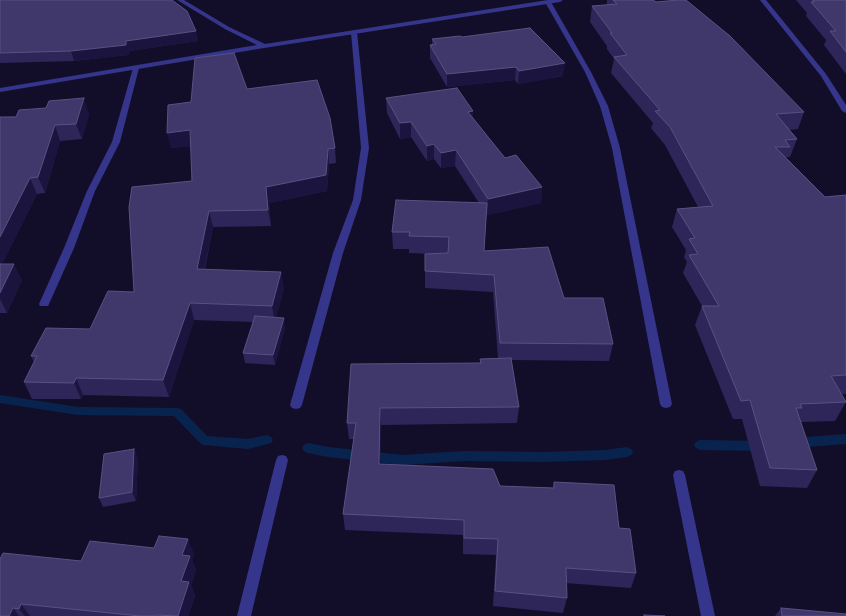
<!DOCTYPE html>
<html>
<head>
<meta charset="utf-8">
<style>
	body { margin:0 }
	canvas { display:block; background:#120e29 }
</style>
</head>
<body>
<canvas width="846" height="616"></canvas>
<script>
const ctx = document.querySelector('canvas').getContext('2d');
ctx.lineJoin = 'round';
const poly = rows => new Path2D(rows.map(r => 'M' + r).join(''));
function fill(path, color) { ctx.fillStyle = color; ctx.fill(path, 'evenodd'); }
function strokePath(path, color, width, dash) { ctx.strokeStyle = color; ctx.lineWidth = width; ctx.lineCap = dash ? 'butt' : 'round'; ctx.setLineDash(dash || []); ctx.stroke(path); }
const stream = poly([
	[0,395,78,407,177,408,181,409,207,436,248,439,267,435,271,437,273,440,271,443,248,449,204,445,200,443,174,416,78,415,0,403,0,395],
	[846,434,846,444,794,448,790,446,788,443,790,440,794,438,846,434],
	[700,440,762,441,766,443,768,446,766,449,762,451,700,450,696,448,694,445,696,442,700,440],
	[308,443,328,447,403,455,463,451,543,452,605,450,627,447,631,449,633,452,631,455,627,457,605,460,543,462,463,461,403,465,328,457,308,453,304,451,302,448,304,445,308,443]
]);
const minor = poly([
	[548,0,551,2,591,72,608,106,620,148,672,404,670,407,666,408,662,407,660,404,612,148,600,106,585,72,545,2,548,0],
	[760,0,766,0,826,74,846,105,846,113,842,111,821,76,760,0],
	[354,30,357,32,369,148,361,200,343,253,302,405,300,408,296,409,292,408,290,405,333,253,353,200,361,148,351,32,354,30],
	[136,66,139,68,120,142,95,191,74,248,49,304,48,306,40,306,39,304,64,248,87,191,112,142,133,68,136,66],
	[282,455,286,456,288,460,251,616,237,616,276,460,278,456,282,455],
	[679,470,683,471,685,475,715,616,701,616,673,475,675,471,679,470]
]);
const tertiary = poly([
	[177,0,184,0,229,27,265,44,548,0,563,0,560,2,264,48,0,92,0,88,257,45,225,29,177,0]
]);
const wall = poly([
	[0,0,198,41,129,51,128,55,74,61,0,63],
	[607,0,653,0,804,112,798,129,789,130,797,139,790,157,787,157,786,158,825,197,846,195,846,394,841,394,846,402,835,421,801,422,817,470,807,488,760,486,742,419,733,419,695,325,702,306,683,273,687,262,684,257,686,250,672,227,677,209,698,207,665,145,651,128,653,123,611,73,614,59,607,49,607,46,590,22,592,6,607,5],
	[796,0,846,0,846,74,824,45,826,40,806,16,807,13],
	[462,37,563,76,518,84,515,80,447,87,430,58,430,45,432,45,432,39],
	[247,89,335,148,336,163,329,164,327,191,269,203,271,226,213,227,205,269,284,288,276,317,285,327,275,365,245,363,243,353,253,322,194,320,169,397,83,395,81,399,32,399,24,382,34,362,31,356,90,329,134,292,192,181,191,146,171,148,191,102],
	[386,98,473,111,472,117,505,158,542,187,541,203,487,215,486,214,484,251,564,298,613,344,609,361,511,360,519,407,517,423,381,425,380,464,500,486,553,488,554,482,619,528,636,573,631,588,566,583,567,598,563,613,493,606,496,555,463,554,463,535,345,530,343,514,354,439,349,439,347,423,480,363,480,359,498,358,493,292,425,288,425,254,431,254,409,253,409,249,393,249,392,232,479,203,455,166,441,168,434,159,427,161,411,137,400,139,387,113],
	[89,114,82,139,60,141,45,193,37,194,2,264,22,280,7,313,0,313,0,117],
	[138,458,136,501,103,507,99,498],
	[194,554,192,560,196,570,191,585,195,596,188,616,0,616,81,561],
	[781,608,846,616,775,616]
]);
const shadedWall = poly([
	[196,31,198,41,129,51,128,55,74,61,71,51,126,41],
	[565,63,563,76,518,84,519,71],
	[516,67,515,80,447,87,447,74],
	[84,98,89,114,82,139,76,124],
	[473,111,472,126,468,112],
	[411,122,411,137,400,139,400,123],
	[55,125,60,141,45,193,38,177],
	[190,130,194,146,171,148,167,133],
	[434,144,434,159,427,161,427,146],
	[328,149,329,164,327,191,269,203,271,226,268,210,266,187],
	[456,150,455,166,441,168,441,153],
	[30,178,37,194,0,268,0,237],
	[542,187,541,203,487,215,488,199],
	[209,211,213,227,201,285,197,269],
	[14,264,22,280,7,313,0,299,0,293],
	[281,272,284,288,275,323,272,306],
	[190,303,194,320,169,397,163,380],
	[284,318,285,327,275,365,273,355],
	[76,378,83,395,81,399,74,383],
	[380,408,381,425,380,480,379,464],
	[134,449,138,458,136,501,132,492],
	[188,539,194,554,192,560,196,570,191,585,195,596,188,616,178,616,181,581,182,555],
	[21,604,30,616,25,616,19,609],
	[13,608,19,616,9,616]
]);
const building = poly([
	[0,0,172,0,187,11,196,31,126,41,126,45,71,51,0,53,0,0],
	[613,0,653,0,656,2,678,0,686,0,730,36,804,112,776,114,797,139,785,140,790,147,775,147,825,197,846,195,846,375,831,376,846,402,800,404,802,408,796,408,817,470,770,468,750,400,741,401,702,306,719,306,689,255,698,254,689,239,695,238,677,209,713,206,670,127,655,111,660,110,614,57,627,55,610,33,612,33,592,6,617,4,613,0],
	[813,0,846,0,846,52,830,31,836,31,811,2,814,2,813,0],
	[530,28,565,63,519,71,516,67,447,74,430,45,436,44,432,39,460,36,462,37,530,28],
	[234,53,247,89,317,80,330,118,335,148,328,149,326,175,266,187,268,210,209,211,197,269,281,272,272,306,190,303,163,380,76,378,74,383,24,382,37,356,31,356,46,328,90,329,108,291,134,292,129,207,132,187,192,181,190,130,167,133,168,105,191,102,195,58,234,53],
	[457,88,473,111,468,112,505,158,516,155,542,187,488,199,456,150,441,153,434,144,427,146,411,122,400,123,386,98,457,88],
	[84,98,76,124,55,125,38,177,30,178,0,237,0,117,16,117,19,110,46,108,49,101,84,98],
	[396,200,487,203,484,251,548,247,564,298,603,298,613,344,500,343,494,275,425,271,425,254,448,253,449,237,409,236,410,232,392,232,396,200],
	[0,264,14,264,0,293,0,264],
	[255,316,284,318,273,355,243,353,255,316],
	[511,358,519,407,380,408,379,464,493,469,500,486,554,488,554,482,614,485,619,528,630,529,636,573,566,568,567,598,495,591,498,539,464,538,464,520,343,514,356,423,347,423,351,364,481,363,480,359,511,358],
	[134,449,132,492,99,498,104,454,134,449],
	[159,536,188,539,182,555,190,556,181,581,189,582,178,616,155,615,155,616,140,616,21,604,19,609,13,608,9,616,0,616,0,559,3,553,81,561,90,541,154,548,159,536],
	[781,608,846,614,846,616,782,616,781,608],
	[644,615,665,616,644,616,644,615]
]);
fill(stream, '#08244e');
fill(minor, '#35358c');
fill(tertiary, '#35358c');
fill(wall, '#2e2559');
fill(shadedWall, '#1b143e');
fill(building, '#40386a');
strokePath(building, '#585182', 1);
</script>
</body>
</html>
